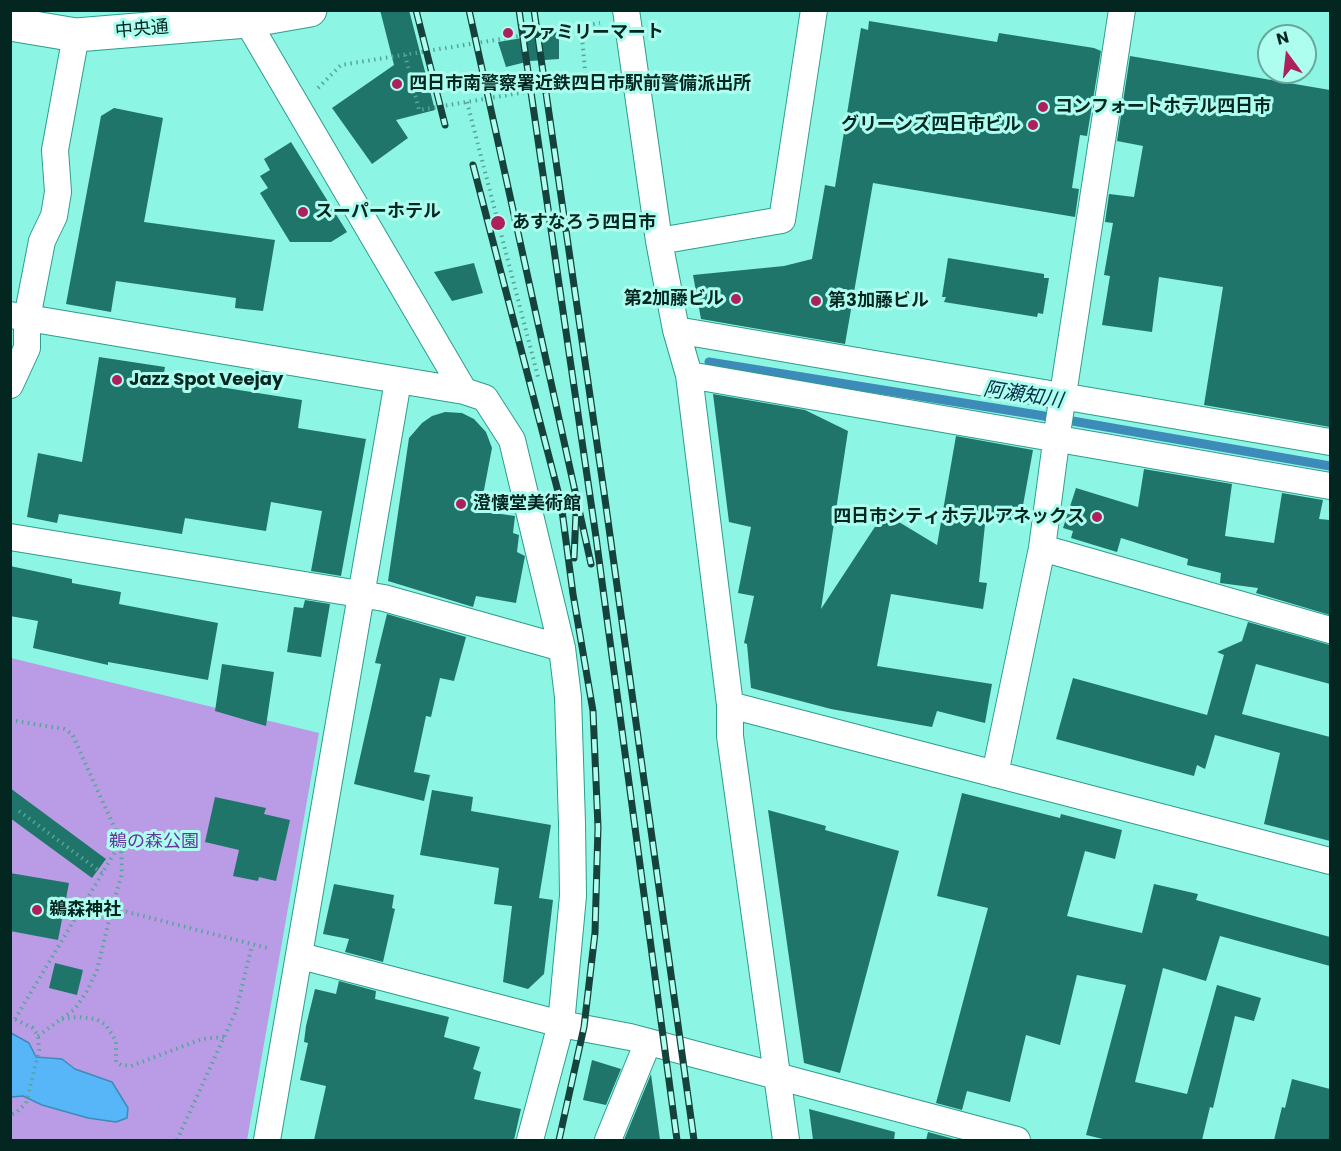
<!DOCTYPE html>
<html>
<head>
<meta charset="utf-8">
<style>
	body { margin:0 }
	#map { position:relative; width:1341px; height:1151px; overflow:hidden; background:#8df5e4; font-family:Poppins,sans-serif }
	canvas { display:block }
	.frame { position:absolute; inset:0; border:12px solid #032621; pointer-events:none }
	.north { position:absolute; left:1257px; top:24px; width:60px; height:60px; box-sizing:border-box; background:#aefef0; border:2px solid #6aa89d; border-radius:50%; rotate:345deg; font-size:16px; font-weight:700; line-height:24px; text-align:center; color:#032621 }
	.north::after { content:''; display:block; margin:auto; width:21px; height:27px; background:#ae205b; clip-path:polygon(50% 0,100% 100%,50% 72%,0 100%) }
</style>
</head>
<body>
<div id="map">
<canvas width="1341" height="1151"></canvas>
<div class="frame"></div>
<div class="north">N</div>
</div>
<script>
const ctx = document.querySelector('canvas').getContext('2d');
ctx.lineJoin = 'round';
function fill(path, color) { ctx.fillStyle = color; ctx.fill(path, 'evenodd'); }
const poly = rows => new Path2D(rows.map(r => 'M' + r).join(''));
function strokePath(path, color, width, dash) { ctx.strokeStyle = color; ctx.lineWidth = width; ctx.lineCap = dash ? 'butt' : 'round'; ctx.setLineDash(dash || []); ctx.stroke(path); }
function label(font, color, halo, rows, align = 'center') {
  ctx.font = font + ' Poppins,"Noto Sans JP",sans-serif'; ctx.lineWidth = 6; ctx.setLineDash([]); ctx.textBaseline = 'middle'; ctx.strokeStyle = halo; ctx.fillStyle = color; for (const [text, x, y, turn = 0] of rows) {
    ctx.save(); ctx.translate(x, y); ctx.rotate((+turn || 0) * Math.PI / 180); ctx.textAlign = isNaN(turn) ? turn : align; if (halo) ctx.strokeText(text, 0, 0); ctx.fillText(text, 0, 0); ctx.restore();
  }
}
const green = poly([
	[11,658,319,733,247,1140,11,1140]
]);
const water = poly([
	[11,1033,29,1043,36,1057,62,1059,75,1069,112,1082,128,1108,127,1118,116,1122,88,1118,42,1105,23,1096,11,1097,11,1033]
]);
const stream = poly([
	[709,362,1038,415,1330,466]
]);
const building = poly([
	[380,10,409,10,435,110,396,120,408,138,372,164,332,108,394,65],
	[869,21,997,42,999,33,1094,48,1101,51,1087,136,1080,135,1072,188,1079,189,1075,217,873,183,845,344,701,319,693,275,784,266,812,259,825,185,835,187,861,28,868,30],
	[559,32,559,59,530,61,506,67,498,42],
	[1130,56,1330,90,1330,427,1204,405,1223,287,1159,277,1152,332,1102,325,1110,276,1104,275,1113,223,1105,222,1109,194,1134,197,1143,146,1117,141],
	[114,108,163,118,144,222,275,240,263,311,235,308,236,298,116,281,111,312,66,304,101,116],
	[291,142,347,232,331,242,290,242,260,193,268,188,260,176,270,170,264,159],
	[948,258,1044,274,1044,278,1049,278,1043,314,1038,313,1037,317,944,302,946,297,942,297],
	[474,263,483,293,452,301,434,272],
	[99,357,165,367,163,378,302,400,298,428,366,439,341,576,311,571,322,511,271,502,266,531,185,518,182,534,59,514,57,523,27,517,38,453,82,462],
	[713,394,805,410,848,431,821,609,884,513,937,545,956,436,1033,450,1020,522,986,515,979,582,987,583,983,609,891,594,877,666,992,684,985,723,937,711,932,727,831,709,751,688,747,644,744,643,754,596,738,593,751,527,729,522],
	[445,412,462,413,474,419,486,432,492,448,480,511,515,516,513,533,519,535,517,552,525,556,516,603,476,596,473,607,388,581,409,438,422,423,432,416],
	[1144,469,1232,484,1225,536,1274,543,1282,493,1323,500,1319,519,1330,520,1330,615,1256,593,1258,588,1220,583,1221,573,1187,565,1188,559,1121,538,1117,552,1071,538,1073,531,1063,528,1076,488,1138,507],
	[10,566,72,579,72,583,121,592,119,604,218,623,208,680,108,662,108,665,33,648,38,621,10,616],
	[305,600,330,604,321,657,287,652,294,607,303,608],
	[387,614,466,637,454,681,440,678,431,717,426,716,414,772,430,775,424,801,354,784,381,664,375,663],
	[1248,622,1330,645,1330,684,1256,664,1242,714,1330,737,1330,841,1264,824,1280,753,1215,735,1205,769,1197,765,1194,776,1056,739,1073,678,1207,715,1224,655,1217,652,1242,641],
	[222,664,274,672,266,726,215,711],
	[10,788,106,859,92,878,10,818],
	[432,790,473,797,471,811,551,825,539,898,553,900,544,974,528,989,503,982,512,906,494,904,499,868,420,855],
	[962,793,1060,818,1061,814,1122,830,1115,859,1085,851,1067,916,1142,933,1154,884,1198,894,1196,900,1330,937,1330,966,1220,936,1206,981,1163,968,1135,1082,1187,1094,1217,985,1261,998,1254,1021,1235,1016,1213,1108,1210,1107,1202,1140,1107,1140,1086,1135,1126,985,1077,975,1060,1045,1026,1035,1010,1102,967,1091,962,1110,936,1103,988,908,937,896],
	[215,797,266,808,264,814,290,820,276,881,259,877,258,881,233,876,239,850,205,842],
	[768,810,826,826,825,830,899,851,840,1073,804,1063],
	[10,873,69,883,58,940,10,931],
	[334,884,394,895,392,908,395,909,383,962,345,952,349,939,323,934],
	[55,963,83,970,77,995,49,988],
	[339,981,376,991,375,999,449,1017,444,1037,480,1047,473,1069,481,1072,474,1099,521,1109,514,1140,314,1140,326,1086,300,1080,308,1043,304,1042,306,1026,315,989,336,994],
	[592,1060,621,1069,606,1105,583,1100],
	[651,1074,660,1140,624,1140],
	[1292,1079,1330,1089,1330,1140,1274,1140,1282,1107,1285,1108],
	[809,1109,895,1132,894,1140,813,1140],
	[928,1132,954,1139,954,1140,926,1140]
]);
const path = poly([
	[405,55,419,110,586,82,581,26],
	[318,88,341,65,600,23],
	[467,102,538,377],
	[10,720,64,729,72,734,121,842],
	[19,811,102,873],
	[10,1017,33,1028,38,1036,39,1050,26,1103,16,1113,10,1115],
	[15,1019,121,842,122,874,112,908,271,949],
	[62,1019,78,1017,96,1019,106,1025,116,1041,116,1062,121,1065,131,1066,202,1039,224,1037],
	[38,1036,75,1009,87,991,97,970,112,908],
	[177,1140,236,1011,252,945]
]);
const street = poly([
	[626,10,659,241,676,330,689,375,730,705,730,736,786,1140],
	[247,21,464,391],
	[659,241,782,220,814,10],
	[10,315,464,391,485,398,512,440,562,648,568,697,572,823,573,896,561,1024,530,1140],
	[676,330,1330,442],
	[689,375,1330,486],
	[10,385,27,348,27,318,42,241,54,216,58,192,55,150,76,35],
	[10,537,384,598,562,648],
	[1042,548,1330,630],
	[730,705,1330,861],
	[995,774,1042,548,1058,427,1122,10],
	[301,956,561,1024,630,1037,1017,1140],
	[267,1140,398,381],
	[608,1140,648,1042]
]);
const secondary = poly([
	[10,24,76,35,247,21,310,10]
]);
const rail = poly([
	[416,10,445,125],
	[469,10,591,564],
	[519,10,596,537,677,1140],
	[534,10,604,492,694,1140],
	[473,165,561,503,573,594,593,711,598,827,595,933,584,1027,559,1140],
	[574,558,576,513]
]);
const markers = [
	[508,33,6,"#ae205b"],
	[397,84,6,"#ae205b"],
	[1043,107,6,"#ae205b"],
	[1033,125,6,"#ae205b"],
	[303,212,6,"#ae205b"],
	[498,223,8,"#ae205b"],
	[736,299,6,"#ae205b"],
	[816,301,6,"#ae205b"],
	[117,380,6,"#ae205b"],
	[461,504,6,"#ae205b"],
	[1097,517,6,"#ae205b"],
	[37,910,6,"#ae205b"]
];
const streetNames = [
	["中央通",142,30,-5]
];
const poiNames = [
	["ファミリーマート",520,33],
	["四日市南警察署近鉄四日市駅前警備派出所",409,84],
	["コンフォートホテル四日市",1055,107],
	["グリーンズ四日市ビル",1021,125,"right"],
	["スーパーホテル",315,212],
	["あすなろう四日市",512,223],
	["第2加藤ビル",724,299,"right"],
	["第3加藤ビル",828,301],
	["Jazz Spot Veejay",129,380],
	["澄懐堂美術館",473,504],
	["四日市シティホテルアネックス",1085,517,"right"],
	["鵜森神社",49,910]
];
const parkNames = [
	["鵜の森公園",154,842]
];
const waterNames = [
	["阿瀬知川",1023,396,9]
];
fill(green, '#b99ce5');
fill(water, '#56b6f8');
strokePath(water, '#3d8bb8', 1.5);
strokePath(stream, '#3d8bb8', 9);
fill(building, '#20756a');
strokePath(street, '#2d9d8e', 28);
strokePath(secondary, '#2d9d8e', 35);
strokePath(path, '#57a498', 4, [1.5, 4.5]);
strokePath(street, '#fff', 26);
strokePath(secondary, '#fff', 33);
strokePath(rail, '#16423c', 7);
strokePath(rail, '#aefef0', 4.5, [14]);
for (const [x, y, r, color] of markers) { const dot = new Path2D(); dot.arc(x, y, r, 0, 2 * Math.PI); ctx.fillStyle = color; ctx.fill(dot); strokePath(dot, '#aefef0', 2); }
label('18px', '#032621', '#aefef0', streetNames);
label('bold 18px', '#032621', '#aefef0', poiNames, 'left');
label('18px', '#67369e', '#aefef0', parkNames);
label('italic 20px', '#032d47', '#aefef0', waterNames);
</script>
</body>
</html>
